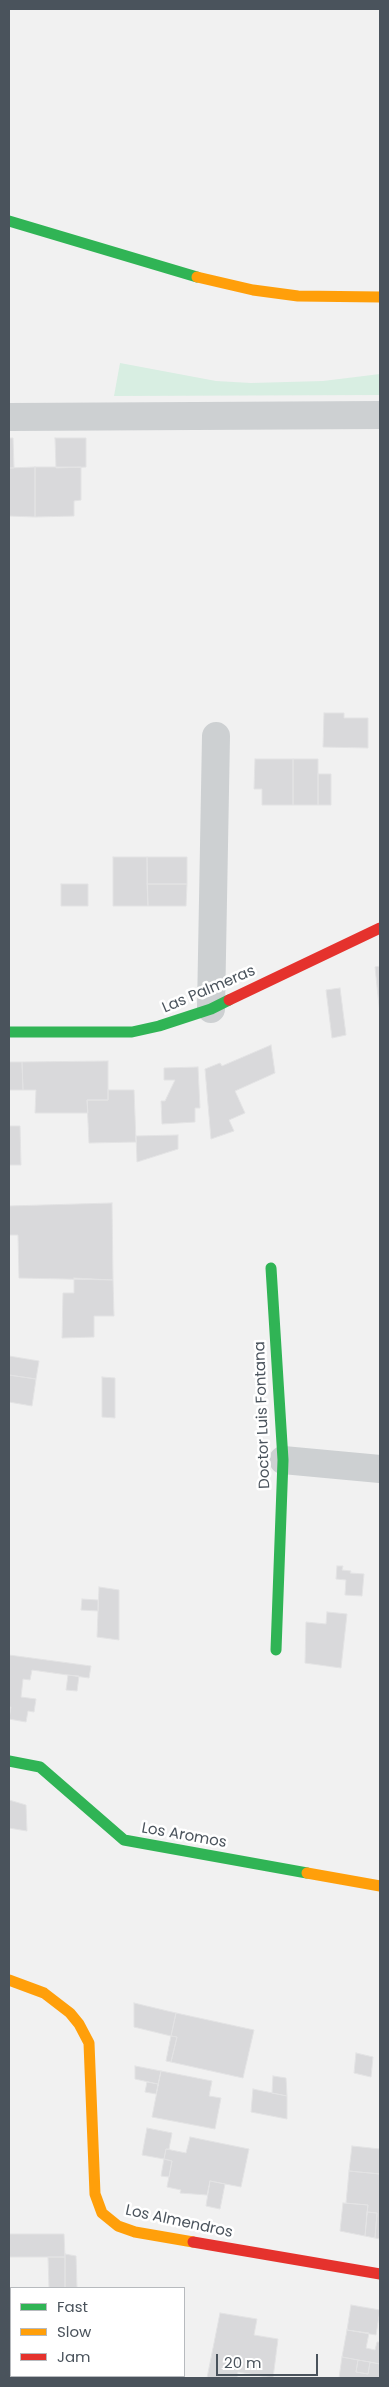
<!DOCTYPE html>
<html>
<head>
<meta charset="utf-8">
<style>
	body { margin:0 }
	#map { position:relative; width:389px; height:2387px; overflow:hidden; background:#f1f1f1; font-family:Poppins,sans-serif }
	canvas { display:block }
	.frame { position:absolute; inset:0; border:10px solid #4a535c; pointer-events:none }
	.legend { position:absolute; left:10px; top:2287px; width:175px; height:90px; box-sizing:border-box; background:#fff; border:1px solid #b7babe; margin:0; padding:6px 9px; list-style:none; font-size:15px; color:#4a535c }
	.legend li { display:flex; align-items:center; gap:10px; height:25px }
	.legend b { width:25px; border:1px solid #b7babe }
	.scale { position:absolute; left:216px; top:2354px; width:102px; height:22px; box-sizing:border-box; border:2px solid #4a535c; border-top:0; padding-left:6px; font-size:15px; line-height:18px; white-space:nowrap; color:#4a535c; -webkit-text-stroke:4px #fff; paint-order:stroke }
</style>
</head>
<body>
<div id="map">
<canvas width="389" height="2387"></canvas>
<div class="frame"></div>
<ul class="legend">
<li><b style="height:6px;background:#30b455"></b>Fast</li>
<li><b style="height:6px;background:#ff9f0a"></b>Slow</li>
<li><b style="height:6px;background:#e5322d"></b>Jam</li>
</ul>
<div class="scale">20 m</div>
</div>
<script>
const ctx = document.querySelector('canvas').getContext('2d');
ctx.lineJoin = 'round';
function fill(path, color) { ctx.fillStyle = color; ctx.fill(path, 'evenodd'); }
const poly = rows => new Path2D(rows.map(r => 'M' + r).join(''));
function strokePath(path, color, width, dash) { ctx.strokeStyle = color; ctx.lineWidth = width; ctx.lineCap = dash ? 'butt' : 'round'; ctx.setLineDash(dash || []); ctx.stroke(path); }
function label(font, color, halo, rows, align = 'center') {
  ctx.font = font + ' Poppins,sans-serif'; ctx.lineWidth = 5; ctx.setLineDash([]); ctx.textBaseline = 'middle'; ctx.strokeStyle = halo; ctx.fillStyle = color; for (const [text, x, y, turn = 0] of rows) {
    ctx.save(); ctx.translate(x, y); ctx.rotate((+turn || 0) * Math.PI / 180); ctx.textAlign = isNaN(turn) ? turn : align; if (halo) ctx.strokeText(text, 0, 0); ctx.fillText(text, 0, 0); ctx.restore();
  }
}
const green = poly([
	[120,363,216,381,251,383,323,381,380,374,380,395,114,396]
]);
const building = poly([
	[9,438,13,438,14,468,9,468,9,438],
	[55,438,86,438,86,467,56,468,55,438],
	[35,467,81,467,81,500,74,501,74,516,35,517,35,467],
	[35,467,35,517,9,516,9,468,35,467],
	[324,713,344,713,344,718,368,718,368,748,323,747,324,713],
	[255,759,293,759,293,805,262,805,262,789,254,789,255,759],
	[293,759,318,759,318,805,293,805,293,759],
	[318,774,331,774,331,805,318,805,318,774],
	[113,857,147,857,148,906,113,906,113,857],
	[147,857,187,857,187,884,147,884,147,857],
	[61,884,88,884,88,906,61,906,61,884],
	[147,884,187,884,186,906,148,906,147,884],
	[380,966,380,1015,375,967,380,966],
	[340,988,346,1035,332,1038,326,990,340,988],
	[271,1045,275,1073,235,1091,245,1113,229,1120,234,1131,211,1139,205,1069,220,1063,222,1066,271,1045],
	[108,1061,108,1100,87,1100,88,1113,35,1113,36,1090,23,1090,22,1062,108,1061],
	[9,1062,22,1062,23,1090,9,1090,9,1062],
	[198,1067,200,1108,195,1108,195,1122,162,1124,161,1101,165,1101,175,1080,164,1080,164,1068,198,1067],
	[108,1090,134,1090,136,1142,89,1143,87,1100,108,1100,108,1090],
	[9,1126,20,1126,21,1165,9,1165,9,1126],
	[178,1135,178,1149,137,1162,136,1136,178,1135],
	[112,1203,113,1280,19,1278,18,1235,9,1235,9,1206,112,1203],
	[74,1278,113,1280,114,1316,94,1316,94,1337,62,1338,63,1293,74,1293,74,1278],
	[9,1356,39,1361,36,1379,9,1375,9,1356],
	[9,1375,36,1379,32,1406,9,1402,9,1375],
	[102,1377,115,1378,115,1418,102,1417,102,1377],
	[337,1566,343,1566,342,1570,351,1571,350,1573,364,1574,362,1596,345,1595,346,1580,336,1579,337,1566],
	[99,1587,119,1590,119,1640,97,1637,99,1587],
	[82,1599,98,1600,98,1611,81,1610,82,1599],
	[327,1612,347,1614,341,1668,305,1663,306,1622,326,1624,327,1612],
	[9,1655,91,1666,89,1678,32,1670,30,1680,23,1679,21,1697,36,1699,34,1712,28,1711,26,1722,9,1719,11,1707,9,1707,9,1655],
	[68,1675,79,1676,77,1691,66,1690,68,1675],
	[9,1800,26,1805,27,1831,9,1828,9,1800],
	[134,2003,176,2013,171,2036,134,2027,134,2003],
	[176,2013,254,2030,243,2078,171,2062,177,2037,171,2036,176,2013],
	[171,2036,177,2037,171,2062,166,2061,171,2036],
	[356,2053,373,2057,371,2077,354,2073,356,2053],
	[135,2066,161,2071,158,2084,135,2079,135,2066],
	[161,2071,212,2081,209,2096,221,2098,215,2129,152,2117,161,2071],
	[273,2076,286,2078,287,2096,272,2093,273,2076],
	[147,2082,158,2084,156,2094,145,2092,147,2082],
	[253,2089,287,2096,287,2119,251,2112,253,2089],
	[147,2128,172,2133,169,2149,166,2149,164,2159,142,2155,147,2128],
	[190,2137,249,2149,241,2187,210,2181,207,2195,180,2193,181,2190,167,2187,172,2161,164,2159,166,2149,186,2153,190,2137],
	[352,2146,380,2149,380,2174,349,2171,352,2146],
	[164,2159,172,2161,169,2177,161,2176,164,2159],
	[349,2171,380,2174,380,2239,375,2238,377,2213,367,2212,368,2205,346,2203,349,2171],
	[210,2181,225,2184,220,2209,206,2206,210,2181],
	[343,2203,368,2205,365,2236,340,2231,343,2203],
	[367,2212,377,2213,375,2238,365,2236,367,2212],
	[9,2234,64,2234,65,2257,9,2257,9,2234],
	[65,2254,76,2256,77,2288,65,2288,65,2254],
	[48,2257,65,2257,65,2288,49,2288,48,2257],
	[351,2305,380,2310,376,2335,347,2330,351,2305],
	[220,2313,257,2319,254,2335,278,2339,273,2378,238,2372,237,2378,207,2378,220,2313],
	[347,2330,369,2333,366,2348,375,2350,377,2342,380,2342,380,2364,342,2357,347,2330],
	[9,2351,11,2351,11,2376,23,2376,23,2378,9,2378,9,2351],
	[342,2357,358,2360,356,2372,368,2374,370,2362,380,2364,380,2378,339,2378,342,2357],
	[358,2360,370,2362,368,2374,356,2372,358,2360],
	[36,2376,67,2376,67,2378,36,2378,36,2376],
	[67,2376,90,2376,90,2378,67,2378,67,2376]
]);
const street = poly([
	[9,417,380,415],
	[211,1009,216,736],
	[283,1460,380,1469]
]);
const fast = poly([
	[9,221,197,277],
	[9,1032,132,1032,159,1026,211,1009,229,1000],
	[271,1268,283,1460,276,1650],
	[9,1761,40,1767,124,1840,307,1873]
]);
const slow = poly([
	[197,277,253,290,298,296,380,297],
	[307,1873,380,1886],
	[9,1980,44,1993,70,2013,79,2024,89,2043,95,2194,102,2213,118,2226,135,2232,193,2242]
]);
const jam = poly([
	[229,1000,380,928],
	[193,2242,380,2274]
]);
const streetNames = [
	["Las Palmeras",209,990,-23],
	["Doctor Luis Fontana",263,1415,-92],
	["Los Aromos",184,1836,10],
	["Los Almendros",179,2222,12]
];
fill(green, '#d8eee2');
fill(building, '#d9d9db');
strokePath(building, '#e3e3e4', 1);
strokePath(street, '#cdd0d2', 28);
strokePath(fast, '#30b455', 11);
strokePath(slow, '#ff9f0a', 11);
strokePath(jam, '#e5322d', 11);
label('15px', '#4a535c', '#fff', streetNames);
</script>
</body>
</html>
